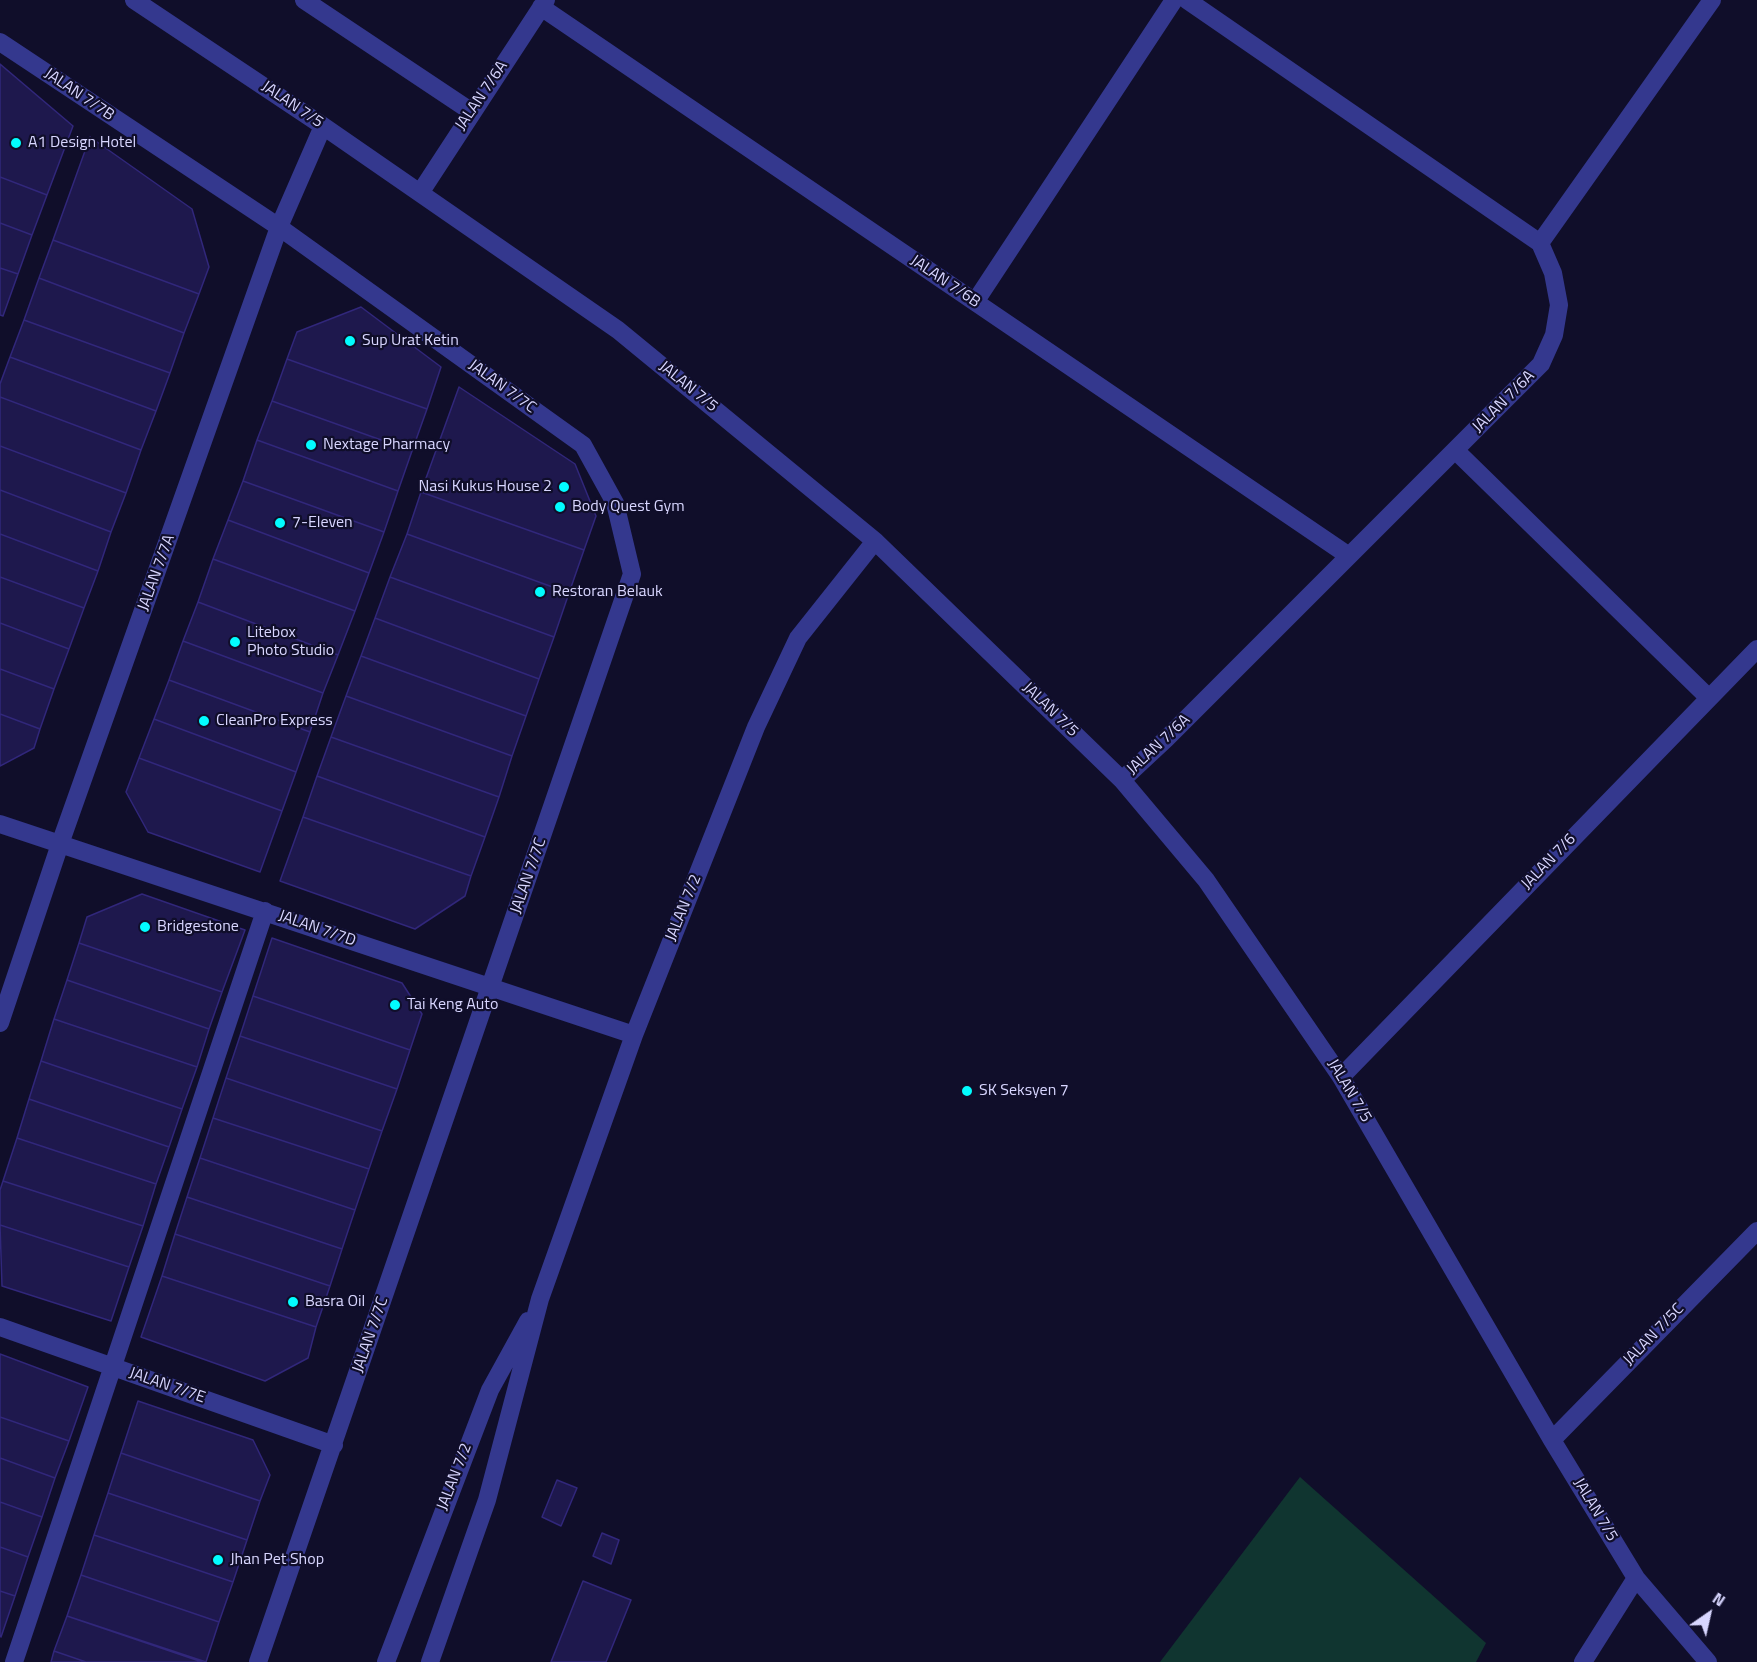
<!DOCTYPE html>
<html>
<head>
<meta charset="utf-8">
<style>
	body { margin:0 }
	#map { position:relative; width:1757px; height:1662px; overflow:hidden; background:#100e2a; font-family:"Titillium Web",sans-serif }
	canvas { display:block }
	.north { position:absolute; left:1679px; top:1584px; width:60px; height:60px; -webkit-text-stroke:4px #100e2a; paint-order:stroke; rotate:34deg; font-size:16px; font-weight:700; line-height:24px; text-align:center; color:#d8d6ff }
	.north::after { content:''; display:block; margin:auto; width:21px; height:27px; background:#d8d6ff; clip-path:polygon(50% 0,100% 100%,50% 72%,0 100%) }
</style>
</head>
<body>
<div id="map">
<canvas width="1757" height="1662"></canvas>
<div class="north">N</div>
</div>
<script>
const ctx = document.querySelector('canvas').getContext('2d');
ctx.lineJoin = 'round';
function fill(path, color) { ctx.fillStyle = color; ctx.fill(path, 'evenodd'); }
const poly = rows => new Path2D(rows.map(r => 'M' + r).join(''));
function strokePath(path, color, width, dash) { ctx.strokeStyle = color; ctx.lineWidth = width; ctx.lineCap = dash ? 'butt' : 'round'; ctx.setLineDash(dash || []); ctx.stroke(path); }
function label(font, color, halo, rows, align = 'center') {
  ctx.font = font + ' "Titillium Web",sans-serif'; ctx.lineWidth = 4.5; ctx.setLineDash([]); ctx.textBaseline = 'middle'; ctx.strokeStyle = halo; ctx.fillStyle = color; for (const [text, x, y, turn = 0] of rows) {
    ctx.save(); ctx.translate(x, y); ctx.rotate((+turn || 0) * Math.PI / 180); ctx.textAlign = isNaN(turn) ? turn : align; if (halo) ctx.strokeText(text, 0, 0); ctx.fillText(text, 0, 0); ctx.restore();
  }
}
const green = poly([
	[1300,1477,1486,1643,1476,1662,1160,1662]
]);
const building = poly([
	[0,64,73,126,47,195,0,177,0,64],
	[90,137,192,209,209,267,199,294,53,240,90,137],
	[0,177,47,195,32,235,0,223,0,177],
	[0,223,32,235,18,274,0,268,0,223],
	[53,240,199,294,184,333,39,278,53,240],
	[0,268,18,274,3,316,0,315,0,268],
	[39,278,184,333,170,373,24,320,39,278],
	[361,307,441,367,427,409,287,359,297,332,361,307],
	[24,320,170,373,156,411,10,357,24,320],
	[10,357,156,411,141,450,0,397,0,384,10,357],
	[287,359,427,409,412,451,272,401,287,359],
	[459,387,575,464,596,516,584,550,421,492,459,387],
	[0,397,141,450,126,493,0,446,0,397],
	[272,401,412,451,398,491,257,440,272,401],
	[257,440,398,491,384,532,243,481,257,440],
	[0,446,126,493,111,532,0,490,0,446],
	[243,481,384,532,369,573,228,520,243,481],
	[0,490,111,532,98,571,0,534,0,490],
	[421,492,584,550,569,593,407,534,421,492],
	[228,520,369,573,355,611,213,559,228,520],
	[0,534,98,571,84,608,0,577,0,534],
	[407,534,569,593,554,637,390,577,407,534],
	[213,559,355,611,338,655,198,602,213,559],
	[0,577,84,608,69,649,0,623,0,577],
	[390,577,554,637,539,679,375,618,390,577],
	[198,602,338,655,323,693,183,641,198,602],
	[375,618,539,679,526,716,361,656,375,618],
	[0,623,69,649,54,689,0,669,0,623],
	[183,641,323,693,310,732,169,680,183,641],
	[361,656,526,716,512,756,346,696,361,656],
	[0,669,54,689,40,729,0,714,0,669],
	[169,680,310,732,296,772,154,719,169,680],
	[346,696,512,756,499,797,331,737,346,696],
	[0,714,40,729,34,748,0,766,0,714],
	[154,719,296,772,282,811,139,758,154,719],
	[331,737,499,797,485,837,317,776,331,737],
	[139,758,282,811,260,872,148,832,126,792,139,758],
	[317,776,485,837,471,876,303,817,317,776],
	[303,817,471,876,465,896,415,929,280,881,303,817],
	[142,894,245,930,222,992,79,943,87,917,142,894],
	[272,938,402,983,422,1014,410,1050,253,996,272,938],
	[79,943,222,992,209,1029,67,980,79,943],
	[67,980,209,1029,197,1067,54,1019,67,980],
	[253,996,410,1050,397,1089,240,1036,253,996],
	[54,1019,197,1067,182,1109,41,1061,54,1019],
	[240,1036,397,1089,382,1131,226,1078,240,1036],
	[41,1061,182,1109,169,1147,29,1099,41,1061],
	[226,1078,382,1131,369,1169,213,1118,226,1078],
	[29,1099,169,1147,156,1184,17,1138,29,1099],
	[213,1118,369,1169,355,1210,200,1158,213,1118],
	[17,1138,156,1184,143,1226,3,1181,17,1138],
	[200,1158,355,1210,342,1249,187,1197,200,1158],
	[3,1181,143,1226,129,1267,0,1225,0,1190,3,1181],
	[187,1197,342,1249,330,1286,175,1234,187,1197],
	[0,1225,129,1267,111,1321,2,1286,0,1225],
	[175,1234,330,1286,316,1327,162,1276,175,1234],
	[162,1276,316,1327,308,1358,265,1381,141,1337,162,1276],
	[0,1354,88,1387,69,1441,0,1417,0,1354],
	[138,1401,253,1440,270,1475,260,1501,121,1453,138,1401],
	[0,1417,69,1441,55,1478,0,1458,0,1417],
	[121,1453,260,1501,247,1540,108,1493,121,1453],
	[0,1458,55,1478,42,1517,0,1502,0,1458],
	[557,1480,577,1488,561,1526,542,1517,557,1480],
	[108,1493,247,1540,233,1582,94,1535,108,1493],
	[0,1502,42,1517,28,1557,0,1547,0,1502],
	[602,1533,619,1540,611,1564,593,1556,602,1533],
	[94,1535,233,1582,219,1622,81,1575,94,1535],
	[0,1547,28,1557,15,1596,0,1591,0,1547],
	[81,1575,219,1622,206,1662,67,1616,81,1575],
	[583,1581,631,1600,606,1662,551,1662,583,1581],
	[0,1591,15,1596,1,1637,0,1636,0,1591],
	[67,1616,202,1662,86,1662,54,1651,67,1616],
	[54,1651,86,1662,51,1662,54,1651]
]);
const minor = poly([
	[134,0,323,126,618,330,875,541,1122,780,1206,880,1341,1077,1552,1440,1636,1578,1708,1662],
	[304,0,472,112],
	[541,7,1349,556],
	[0,42,279,227,583,445,615,503,632,574,258,1662],
	[420,193,546,0],
	[1540,243,1712,0],
	[975,302,1174,0],
	[1455,450,1709,698],
	[1122,780,1166,739,1541,364,1554,335,1559,305,1553,273,1540,243,1187,0],
	[0,824,634,1035],
	[0,1023,60,844,279,227,323,126],
	[1341,1077,1757,649],
	[0,1327,334,1445],
	[1552,1440,1757,1231],
	[14,1662,265,911],
	[386,1662,490,1390,528,1321],
	[430,1662,487,1500,540,1299,634,1035,756,727,798,638,875,541],
	[1583,1662,1636,1578]
]);
const markers = [
	[16,143,6,"#02fcff"],
	[350,341,6,"#02fcff"],
	[311,445,6,"#02fcff"],
	[564,487,6,"#02fcff"],
	[560,507,6,"#02fcff"],
	[280,523,6,"#02fcff"],
	[540,592,6,"#02fcff"],
	[235,642,6,"#02fcff"],
	[204,721,6,"#02fcff"],
	[145,927,6,"#02fcff"],
	[395,1005,6,"#02fcff"],
	[967,1091,6,"#02fcff"],
	[293,1302,6,"#02fcff"],
	[218,1560,6,"#02fcff"]
];
const streetNames = [
	["JALAN 7/7B",79,95,34],
	["JALAN 7/6A",482,96,-56],
	["JALAN 7/5",292,105,34],
	["JALAN 7/6B",945,282,34],
	["JALAN 7/7C",502,387,36],
	["JALAN 7/5",688,387,39],
	["JALAN 7/6A",1504,402,-45],
	["JALAN 7/7A",157,573,-70],
	["JALAN 7/5",1050,710,44],
	["JALAN 7/6A",1159,745,-43],
	["JALAN 7/6",1549,862,-46],
	["JALAN 7/7C",529,876,-71],
	["JALAN 7/2",684,908,-68],
	["JALAN 7/7D",317,929,19],
	["JALAN 7/5",1349,1091,59],
	["JALAN 7/7C",371,1335,-71],
	["JALAN 7/5C",1654,1335,-46],
	["JALAN 7/7E",167,1386,19],
	["JALAN 7/2",455,1477,-69],
	["JALAN 7/5",1595,1510,59]
];
const poiNames = [
	["A1 Design Hotel",28,143],
	["Sup Urat Ketin",362,341],
	["Nextage Pharmacy",323,445],
	["Nasi Kukus House 2",552,487,"right"],
	["Body Quest Gym",572,507],
	["7-Eleven",292,523],
	["Restoran Belauk",552,592],
	["Litebox",247,633],
	["Photo Studio",247,651],
	["CleanPro Express",216,721],
	["Bridgestone",157,927],
	["Tai Keng Auto",407,1005],
	["SK Seksyen 7",979,1091],
	["Basra Oil",305,1302],
	["Jhan Pet Shop",230,1560]
];
fill(green, '#103530');
fill(building, '#1e184d');
strokePath(building, '#31277b', 1.5);
strokePath(minor, '#34388e', 18);
for (const [x, y, r, color] of markers) { const dot = new Path2D(); dot.arc(x, y, r, 0, 2 * Math.PI); ctx.fillStyle = color; ctx.fill(dot); strokePath(dot, '#100e2a', 2); }
label('16px', '#d8d6ff', '#100e2a', streetNames);
label('16px', '#d8d6ff', '#100e2a', poiNames, 'left');
</script>
</body>
</html>
